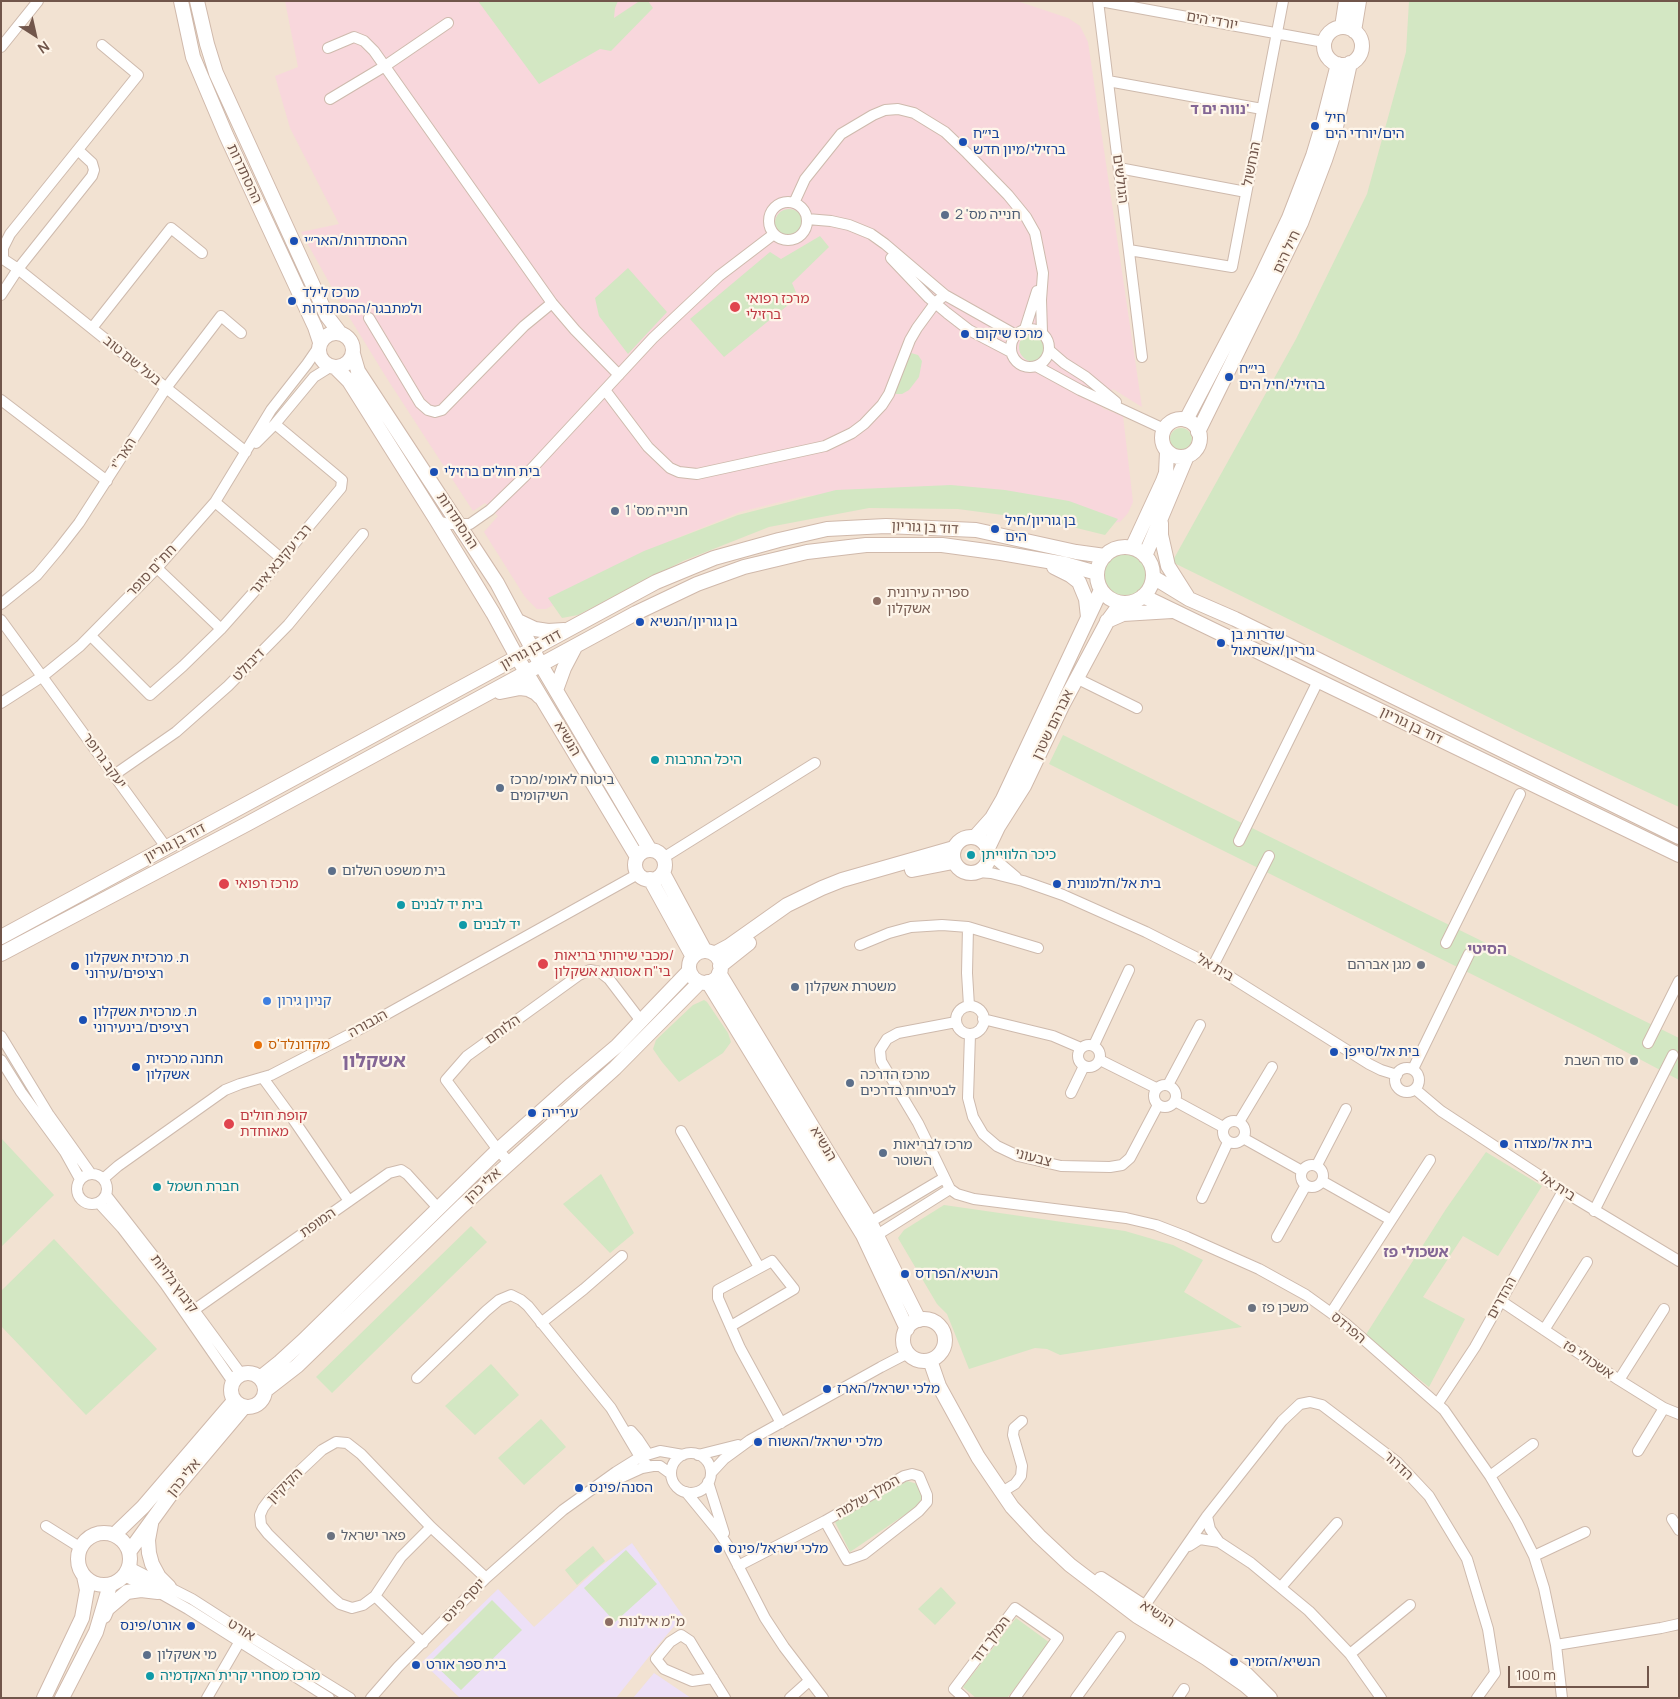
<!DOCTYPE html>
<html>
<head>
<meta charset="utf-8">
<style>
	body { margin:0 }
	#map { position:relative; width:1680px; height:1699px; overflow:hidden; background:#fbf0e3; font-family:Manrope,sans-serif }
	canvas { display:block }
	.frame { position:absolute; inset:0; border:2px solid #71564b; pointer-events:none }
	.north { position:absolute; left:10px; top:10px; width:50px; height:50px; -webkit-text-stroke:4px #fef5e9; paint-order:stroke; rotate:145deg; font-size:14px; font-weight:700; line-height:20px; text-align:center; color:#71564b }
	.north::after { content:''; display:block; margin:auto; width:18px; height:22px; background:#71564b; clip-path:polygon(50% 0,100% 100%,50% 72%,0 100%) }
	.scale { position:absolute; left:1508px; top:1666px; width:141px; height:22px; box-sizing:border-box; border:2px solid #71564b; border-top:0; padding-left:6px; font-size:15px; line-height:18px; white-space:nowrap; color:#71564b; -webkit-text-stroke:4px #fef5e9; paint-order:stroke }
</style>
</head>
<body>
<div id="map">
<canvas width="1680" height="1699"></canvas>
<div class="frame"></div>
<div class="north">N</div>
<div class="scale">100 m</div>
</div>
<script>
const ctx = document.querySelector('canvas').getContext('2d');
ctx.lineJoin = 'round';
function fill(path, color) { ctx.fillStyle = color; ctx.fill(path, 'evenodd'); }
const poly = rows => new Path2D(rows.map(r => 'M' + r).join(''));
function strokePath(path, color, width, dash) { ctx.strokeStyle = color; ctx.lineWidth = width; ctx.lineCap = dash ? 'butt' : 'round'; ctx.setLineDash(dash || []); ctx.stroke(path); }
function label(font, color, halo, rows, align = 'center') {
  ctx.font = font + ' Manrope,"Noto Sans Hebrew",sans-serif'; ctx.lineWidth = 4.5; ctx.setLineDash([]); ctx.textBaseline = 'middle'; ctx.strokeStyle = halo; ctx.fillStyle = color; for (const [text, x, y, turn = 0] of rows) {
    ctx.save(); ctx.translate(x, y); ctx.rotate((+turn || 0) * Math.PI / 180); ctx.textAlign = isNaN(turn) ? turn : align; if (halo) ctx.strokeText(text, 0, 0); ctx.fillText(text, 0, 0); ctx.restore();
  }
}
const residential = poly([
	[1,1,1679,1,1679,1698,1,1698]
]);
const education = poly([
	[632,1543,683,1616,659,1644,616,1698,460,1698,422,1662,498,1589,534,1627,598,1568],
	[654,1673,691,1698,633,1698]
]);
const medical = poly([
	[285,1,1017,1,1068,18,1080,26,1088,42,1142,407,1113,389,1102,408,1123,416,1133,502,1128,513,1120,522,1106,523,855,493,804,496,740,512,670,541,609,573,546,609,537,609,525,597,484,532,498,516,485,503,473,511,386,377,340,302,301,232,339,224,290,128,275,76,298,67]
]);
const green = poly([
	[478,1,618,1,615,8,614,18,638,2,648,1,653,8,611,51,600,49,539,84],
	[1409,1,1679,1,1679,807,1523,734,1172,562,1296,339,1367,194,1406,52],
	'775 223a14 14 0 1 1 28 0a14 14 0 1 1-28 0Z',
	[820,236,829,247,792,283,798,297,724,357,690,319,770,252,781,259],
	[628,268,667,312,628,354,599,316,595,298],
	'1019 347a15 15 0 1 1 30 0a15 15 0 1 1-30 0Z',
	[911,353,918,355,922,361,919,377,909,390,902,394,896,394,893,392],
	'1170 439a11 11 0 1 1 22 0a11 11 0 1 1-22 0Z',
	[951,485,1005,490,1069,501,1118,519,1105,535,1048,521,958,509,869,508,769,527,683,561,578,615,562,618,548,598,644,551,738,515,836,490],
	'1102 577a23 23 0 1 1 46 0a23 23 0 1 1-46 0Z',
	[1063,735,1679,1038,1679,1080,1596,1036,1049,764],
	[704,1000,707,1002,728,1033,731,1042,723,1053,679,1082,662,1062,653,1049,656,1040,693,1005],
	[1,1138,54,1195,1,1247],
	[1486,1152,1542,1186,1498,1256,1463,1236,1423,1297,1465,1319,1429,1387,1365,1336,1446,1209],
	[601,1174,634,1233,610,1253,563,1204],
	[944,1205,1125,1231,1173,1245,1203,1260,1184,1292,1242,1327,1060,1355,1047,1349,1035,1348,969,1369,947,1314,937,1304,898,1238,904,1230],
	[471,1226,487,1242,332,1393,316,1377],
	[54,1239,157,1349,86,1415,1,1326,1,1291],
	[491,1364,519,1395,475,1435,445,1406],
	[541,1419,566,1447,524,1485,498,1458],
	[907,1481,918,1484,922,1490,922,1498,916,1507,850,1552,835,1522],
	[593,1546,605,1561,577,1585,565,1570],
	[626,1550,657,1584,615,1622,584,1588],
	[941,1587,956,1603,935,1625,918,1609],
	[492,1600,522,1630,461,1690,431,1661],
	[1016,1618,1050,1643,1007,1698,976,1698,963,1687]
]);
const street = poly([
	[1098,1,1142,357],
	[1100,1,1324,42],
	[102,45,138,75,10,234,3,248,3,259,18,269,246,452],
	[1,47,38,1],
	[328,48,354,37,364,41,374,51,552,303,575,330,619,375],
	[1108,81,1262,109],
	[330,99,385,66,448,23],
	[1119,168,1246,192],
	'769 221a19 19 0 1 1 38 0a19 19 0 1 1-38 0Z',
	[794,203,805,179,841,134,873,115,885,110,898,109,914,113,945,132,967,153,1008,195,1026,217,1035,233,1043,273,1041,300,1042,332],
	[807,219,831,221,849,225,871,234,885,244,945,295,1016,335],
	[1129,250,1232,267,1283,1],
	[891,258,929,298,947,313,969,330,1011,352],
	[1,295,18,269,92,176,94,170,92,163,78,150],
	[369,318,420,403,428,410,435,412,442,410,524,326,552,303],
	[92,328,171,228,202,253],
	'1011 348a19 19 0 1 1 38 0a19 19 0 1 1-38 0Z',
	[1025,329,1037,291],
	[1049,350,1064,363,1086,377,1116,402],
	[1036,366,1080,390,1164,429],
	[605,390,648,447,670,468,679,472,697,474,825,446,852,433,864,424,882,405,889,394,910,340,917,328,936,302,945,295],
	[1,400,107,481],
	[256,443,275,424,314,377,330,367],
	[215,502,282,559],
	[437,521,449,524,470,524,490,510,524,477,653,338,719,276,774,234],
	[157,568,221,629],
	[1,604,37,575,58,550,79,523,166,388,221,316,241,333],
	[1,620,166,847],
	[91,636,150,695,183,666,221,629,253,593,341,488,342,480,275,424],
	[1076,678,1137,708],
	[1,703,43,676,80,646,157,568,215,502,271,410,307,364,318,348],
	[114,775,176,732,228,686,288,625,363,534],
	[1239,841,1318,681],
	[989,854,1016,877],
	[663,858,815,763],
	[978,872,991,873,1023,881,1063,895,1146,932,1213,966,1369,1064,1381,1070,1397,1075],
	[968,927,967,973,969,1006],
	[1446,943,1520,794],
	[860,945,889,933,911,927,942,925,968,927,1038,948],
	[1213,966,1269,856],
	'956 1020a14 14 0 1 1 28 0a14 14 0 1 1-28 0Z',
	[983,1019,1053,1036,1081,1048],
	[956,1022,898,1033,887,1039,880,1050,881,1061,918,1123,950,1189,957,1194,974,1199,1126,1218,1156,1225,1187,1237,1259,1269,1306,1295,1345,1323,1444,1410,1490,1476,1517,1522,1534,1556,1544,1588,1556,1645,1562,1698],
	[970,1034,968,1098,973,1117,983,1134,997,1146,1018,1156,1061,1166,1110,1167,1122,1165,1130,1158,1158,1105],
	[1,1036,49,1115,91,1174],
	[1648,1043,1679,981],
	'1078 1056a11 11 0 1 1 22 0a11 11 0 1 1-22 0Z',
	[1094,1045,1129,970],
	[1,1060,21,1092,65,1152,80,1179],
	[1100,1060,1156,1088],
	'1395 1080a12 12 0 1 1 24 0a12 12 0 1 1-24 0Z',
	[1413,1069,1469,954],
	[263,1078,293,1119,349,1201],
	'1154 1096a11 11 0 1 1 22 0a11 11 0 1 1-22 0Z',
	[1168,1085,1200,1025],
	[1415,1089,1441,1111,1563,1191,1679,1261],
	[1071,1093,1084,1066],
	[1175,1101,1223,1127],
	'1223 1132a11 11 0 1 1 22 0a11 11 0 1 1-22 0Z',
	[1239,1122,1272,1067],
	[681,1131,759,1267],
	[1243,1138,1302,1171],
	[509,1162,498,1150,446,1080,467,1056,579,975,590,970,600,972,609,979,641,1021],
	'1301 1176a11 11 0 1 1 22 0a11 11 0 1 1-22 0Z',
	[1317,1165,1346,1109],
	'77 1189a15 15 0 1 1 30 0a15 15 0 1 1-30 0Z',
	[103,1179,118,1166,225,1090,240,1084,271,1075,360,1029,638,874],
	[1322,1181,1391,1220],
	[106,1195,166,1272,241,1374],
	[1202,1198,1228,1142],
	[99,1203,122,1228,165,1284,233,1382],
	[1594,1211,1673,1055],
	[867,1227,870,1222,944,1178],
	[872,1235,877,1235,950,1189],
	[1277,1237,1306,1185],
	[1501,1301,1619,1380,1664,1408,1679,1414],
	[194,1310,389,1173,401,1170,407,1174,438,1208],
	[1331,1313,1430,1160],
	[541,1323,584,1289,622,1256],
	[731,1326,794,1289,772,1261,718,1290,718,1298,740,1348,781,1423],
	[1544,1330,1587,1262],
	[417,1378,486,1311,499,1300,511,1295,521,1300,528,1306,611,1408,640,1457,648,1466],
	[1619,1380,1664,1309],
	[1438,1403,1475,1347,1563,1191],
	[631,1431,638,1439,648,1454],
	[1638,1451,1664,1408],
	'671 1473a20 20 0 1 1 40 0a20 20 0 1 1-40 0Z',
	[698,1455,738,1445],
	[711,1473,724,1459,750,1440,881,1367,908,1353],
	[1490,1476,1533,1444],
	[708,1482,724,1533],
	[607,1484,642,1468,653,1466,660,1466,671,1474],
	[686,1492,718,1531,728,1546,765,1618,784,1647,823,1698],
	[1002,1492,1015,1484,1021,1476,1022,1466,1013,1435,1014,1428,1022,1421],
	[1207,1516,1210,1529,1219,1542],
	[1672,1519,1679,1530],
	[46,1526,81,1548],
	[431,1527,401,1557,375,1596,363,1605,352,1608,340,1604,332,1597,268,1534,261,1525,260,1515,263,1508,269,1500,322,1450,336,1442,347,1443,361,1454,431,1527,486,1578],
	[1189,1546,1200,1539,1219,1542,1251,1563,1309,1611,1350,1654,1381,1698],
	[1534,1556,1585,1532],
	[738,1566,825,1521,904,1476,912,1474,919,1476,927,1495,927,1502,919,1511,864,1554,847,1560,825,1521],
	[129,1567,192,1599,245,1633,350,1698],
	[124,1576,158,1592,188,1609,329,1698],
	[1281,1587,1337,1523],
	[375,1596,423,1643],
	[1141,1611,1207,1516,1282,1421,1300,1404,1310,1402,1322,1405,1397,1462,1429,1496,1467,1559,1488,1629,1495,1673,1477,1698],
	[1556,1645,1661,1628,1679,1624],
	[1350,1654,1410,1605],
	[713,1678,692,1681,664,1669,656,1659,670,1642,681,1635,690,1641,696,1651,725,1698],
	[207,1698,240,1641],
	[371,1698,398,1667,486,1578,563,1510,616,1472,640,1457,660,1451,683,1455],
	[790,1698,809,1681],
	[964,1698,954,1689,1015,1608,1058,1638,1015,1698],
	[1076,1698,1120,1637],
	[1178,1698,1184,1689]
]);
const secondary = poly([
	[181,1,193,57,226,135,315,327,320,342],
	[197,1,207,44,216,73,327,316,340,333],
	[1342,27,1346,1],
	'1324 46a19 19 0 1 1 38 0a19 19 0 1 1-38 0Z',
	[1354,31,1359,1],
	'319 350a17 17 0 1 1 34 0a17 17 0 1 1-34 0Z',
	[353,354,358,371,497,583,541,665,650,850],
	[335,367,349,381,437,521,493,613,517,657,637,857],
	'1162 438a19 19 0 1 1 38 0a19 19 0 1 1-38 0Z',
	[1186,420,1260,279,1289,218,1313,156,1323,123,1338,64],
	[1198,432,1301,223,1325,160,1336,127,1350,63],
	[1161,523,1161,535,1168,566,1187,596],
	'1097 575a28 28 0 1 1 56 0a28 28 0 1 1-56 0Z',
	[1132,548,1163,481,1166,473,1167,452],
	[1145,556,1187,456],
	[1054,567,1070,575,1079,582,1086,599,1088,617],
	[1153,577,1189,599,1235,619,1679,837],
	[1143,596,1679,855],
	[518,621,535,629,548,631,564,630],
	[1107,621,1123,614,1172,611],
	[556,690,564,668,575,647],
	[500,692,520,688,528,689,536,693,540,697],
	'953 855a18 18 0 1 1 36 0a18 18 0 1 1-36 0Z',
	[975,837,992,818,1003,799,1101,590],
	[988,848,998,827,1024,786,1062,706,1107,622,1121,603],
	'635 865a15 15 0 1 1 30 0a15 15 0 1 1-30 0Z',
	[912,870,953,862],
	[663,873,705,951],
	[650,879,693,957],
	[1,937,656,582,714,558,779,540,827,529,886,526,976,530,1076,552,1105,556],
	'689 967a16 16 0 1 1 32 0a16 16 0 1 1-32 0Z',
	[1,954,247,824,636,613,697,584,744,567,807,552,866,545,942,545,1001,553,1065,564,1097,573],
	[714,954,729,946,787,905,822,888,842,880,954,848],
	[720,966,749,943],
	[719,973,870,1222,919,1320],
	[708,982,863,1235,907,1329],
	'903 1340a21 21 0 1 1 42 0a21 21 0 1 1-42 0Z',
	[930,1360,939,1386,978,1457,1012,1507,1039,1536,1070,1565,1137,1616,1206,1658,1245,1685,1260,1698],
	'231 1390a17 17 0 1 1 34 0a17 17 0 1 1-34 0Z',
	[260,1378,280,1362,303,1341,498,1150,572,1084,617,1046,689,971],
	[266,1390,297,1366,462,1206,615,1068,700,982],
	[151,1524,148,1540,149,1553,152,1564,159,1577,169,1587],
	'78 1559a26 26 0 1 1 52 0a26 26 0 1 1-52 0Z',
	[114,1535,143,1507,234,1401],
	[129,1552,174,1490,244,1407],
	[1101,1579,1224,1659,1246,1674,1270,1698],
	[104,1616,107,1609,127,1592,141,1590,158,1592],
	[44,1698,82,1618,87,1590,84,1576],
	[62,1698,96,1632,110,1585]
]);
const markers = [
	[1315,126,5,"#1a4fb4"],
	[963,142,5,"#1a4fb4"],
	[945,215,5,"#5c6f8a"],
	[294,241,5,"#1a4fb4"],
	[292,301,5,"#1a4fb4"],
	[735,307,6,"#e0444e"],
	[965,334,5,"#1a4fb4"],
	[1229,377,5,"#1a4fb4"],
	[434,472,5,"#1a4fb4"],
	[615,511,5,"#5c6f8a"],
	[995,529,5,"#1a4fb4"],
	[877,601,5,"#8d6e63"],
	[640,622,5,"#1a4fb4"],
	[1221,643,5,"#1a4fb4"],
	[655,760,5,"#0f9aa8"],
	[500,788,5,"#5c6f8a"],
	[971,855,5,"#0f9aa8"],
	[332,871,5,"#5c6f8a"],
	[224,884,6,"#e0444e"],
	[1057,884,5,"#1a4fb4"],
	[401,905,5,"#0f9aa8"],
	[463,925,5,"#0f9aa8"],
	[543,964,6,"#e0444e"],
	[1421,965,5,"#6b7280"],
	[75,966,5,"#1a4fb4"],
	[795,987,5,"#5c6f8a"],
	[267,1001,5,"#3f7fe0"],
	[83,1020,5,"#1a4fb4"],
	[258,1045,5,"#e8710a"],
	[1334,1052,5,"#1a4fb4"],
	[1634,1061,5,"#6b7280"],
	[136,1067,5,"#1a4fb4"],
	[850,1083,5,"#5c6f8a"],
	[532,1113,5,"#1a4fb4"],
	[229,1124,6,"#e0444e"],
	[1504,1144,5,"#1a4fb4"],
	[883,1153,5,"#5c6f8a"],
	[157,1187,5,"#0f9aa8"],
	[905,1274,5,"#1a4fb4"],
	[1252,1308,5,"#6b7280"],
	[827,1389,5,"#1a4fb4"],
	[758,1442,5,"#1a4fb4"],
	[579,1488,5,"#1a4fb4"],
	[331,1536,5,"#6b7280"],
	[718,1549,5,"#1a4fb4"],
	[609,1622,5,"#8d6e63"],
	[191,1626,5,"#1a4fb4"],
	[147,1655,5,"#5c6f8a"],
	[1234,1662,5,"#1a4fb4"],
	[416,1665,5,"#1a4fb4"],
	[150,1676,5,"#0f9aa8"]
];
const streetNames = [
	["יורדי הים",1212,21,10],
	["הנחשול",1252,164,-79],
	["ההסתדרות",244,174,65],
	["הגולשים",1120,179,83],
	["חיל הים",1287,252,-65],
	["בעל שם טוב",132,361,39],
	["האר\"י",124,454,-58],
	["ההסתדרות",457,521,57],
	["דוד בן גוריון",925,528,3],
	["רבי עקיבא איגר",281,560,-50],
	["חת\"ם סופר",152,571,-47],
	["דוד בן גוריון",531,650,-29],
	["דיבולט",249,665,-46],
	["אברהם שטרן",1053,725,-64],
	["דוד בן גוריון",1411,726,26],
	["הנשיא",567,739,59],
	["יעקב גרופר",104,761,54],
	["דוד בן גוריון",175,843,-28],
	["בית אל",1215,968,30],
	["הגבורה",368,1024,-29],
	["הלוחם",503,1030,-36],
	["הנשיא",823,1144,59],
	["צבעוני",1033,1158,15],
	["אלי כהן",483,1186,-43],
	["בית אל",1557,1187,33],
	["המופת",318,1223,-35],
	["קיבוץ גלויות",174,1284,53],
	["ההדרים",1502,1298,-61],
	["הפרדס",1348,1328,40],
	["אשכולי פז",1588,1360,34],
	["הדרור",1398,1466,43],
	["אלי כהן",184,1478,-51],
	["הקיקיון",285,1486,-45],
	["המלך שלמה",868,1497,-30],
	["יוסף פינס",464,1601,-46],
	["הנשיא",1157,1614,33],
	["אורט",241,1630,32],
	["המלך דוד",991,1640,-53]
];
const transitNames = [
	["חיל",1325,118],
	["הים/יורדי הים",1325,134],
	["בי״ח",973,134],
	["ברזילי/מיון חדש",973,150],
	["ההסתדרות/האר״י",304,241],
	["מרכז לילד",302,293],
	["ולמתבגר/ההסתדרות",302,309],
	["מרכז שיקום",975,334],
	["בי״ח",1239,369],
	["ברזילי/חיל הים",1239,385],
	["בית חולים ברזילי",444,472],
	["בן גוריון/חיל",1005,521],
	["הים",1005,537],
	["בן גוריון/הנשיא",650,622],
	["שדרות בן",1231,635],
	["גוריון/אשתאול",1231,651],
	["בית אל/חלמונית",1067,884],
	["ת. מרכזית אשקלון",85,958],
	["רציפים/עירוני",85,974],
	["ת. מרכזית אשקלון",93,1012],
	["רציפים/בינעירוני",93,1028],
	["בית אל/סייפן",1344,1052],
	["תחנה מרכזית",146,1059],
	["אשקלון",146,1075],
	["עירייה",542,1113],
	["בית אל/מצדה",1514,1144],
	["הנשיא/הפרדס",915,1274],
	["מלכי ישראל/הארז",837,1389],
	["מלכי ישראל/האשוח",768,1442],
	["הסנה/פינס",589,1488],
	["מלכי ישראל/פינס",728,1549],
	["אורט/פינס",181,1626,"right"],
	["הנשיא/הזמיר",1244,1662],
	["בית ספר אורט",426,1665]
];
const serviceNames = [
	["חנייה מס' 2",955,215],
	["חנייה מס' 1",625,511],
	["ביטוח לאומי/מרכז",510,780],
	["השיקומים",510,796],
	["בית משפט השלום",342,871],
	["משטרת אשקלון",805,987],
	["מרכז הדרכה",860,1075],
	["לבטיחות בדרכים",860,1091],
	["מרכז לבריאות",893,1145],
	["השוטר",893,1161],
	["מי אשקלון",157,1655]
];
const healthNames = [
	["מרכז רפואי",746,299],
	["ברזילי",746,315],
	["מרכז רפואי",235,884],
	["מכבי שירותי בריאות/",554,956],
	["בי\"ח אסותא אשקלון",554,972],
	["קופת חולים",240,1116],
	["מאוחדת",240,1132]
];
const educationNames = [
	["ספריה עירונית",887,593],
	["אשקלון",887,609],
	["מ\"מ אילנות",619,1622]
];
const cultureNames = [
	["היכל התרבות",665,760],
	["כיכר הלווייתן",981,855],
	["בית יד לבנים",411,905],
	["יד לבנים",473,925],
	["חברת חשמל",167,1187],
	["מרכז מסחרי קרית האקדמיה",160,1676]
];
const worshipNames = [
	["מגן אברהם",1411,965],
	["סוד השבת",1624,1061],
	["משכן פז",1262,1308,"left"],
	["פאר ישראל",341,1536,"left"]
];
const shopNames = [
	["קניון גירון",277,1001]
];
const foodNames = [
	["מקדונלד'ס",268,1045]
];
const neighbourhoodNames = [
	["נווה ים ד'",1220,110],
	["הסיטי",1487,950],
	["אשכולי פז",1416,1253]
];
const districtNames = [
	["אשקלון",374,1062]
];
fill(residential, '#f2e2d2');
fill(education, '#ede0f7');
fill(medical, '#f8d7dc');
fill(green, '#d3e7c3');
strokePath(street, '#cebaad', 12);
strokePath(secondary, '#d0b9ab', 16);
strokePath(street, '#fff', 10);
strokePath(secondary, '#fff', 14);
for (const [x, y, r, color] of markers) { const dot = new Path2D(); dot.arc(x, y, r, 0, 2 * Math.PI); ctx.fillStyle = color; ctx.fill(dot); strokePath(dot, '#fef5e9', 2); }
label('14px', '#71564b', '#fef5e9', streetNames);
label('14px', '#164399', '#fef5e9', transitNames, 'left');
label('14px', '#4e5e75', '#fef5e9', serviceNames, 'left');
label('14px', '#be3a42', '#fef5e9', healthNames, 'left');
label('14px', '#785e54', '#fef5e9', educationNames, 'left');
label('14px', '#0d838f', '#fef5e9', cultureNames, 'left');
label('14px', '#5b616d', '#fef5e9', worshipNames, 'right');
label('14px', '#366cbe', '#fef5e9', shopNames, 'left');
label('14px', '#c56008', '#fef5e9', foodNames, 'left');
label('bold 15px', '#836695', '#fef5e9', neighbourhoodNames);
label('bold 19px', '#836695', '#fef5e9', districtNames);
</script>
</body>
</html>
